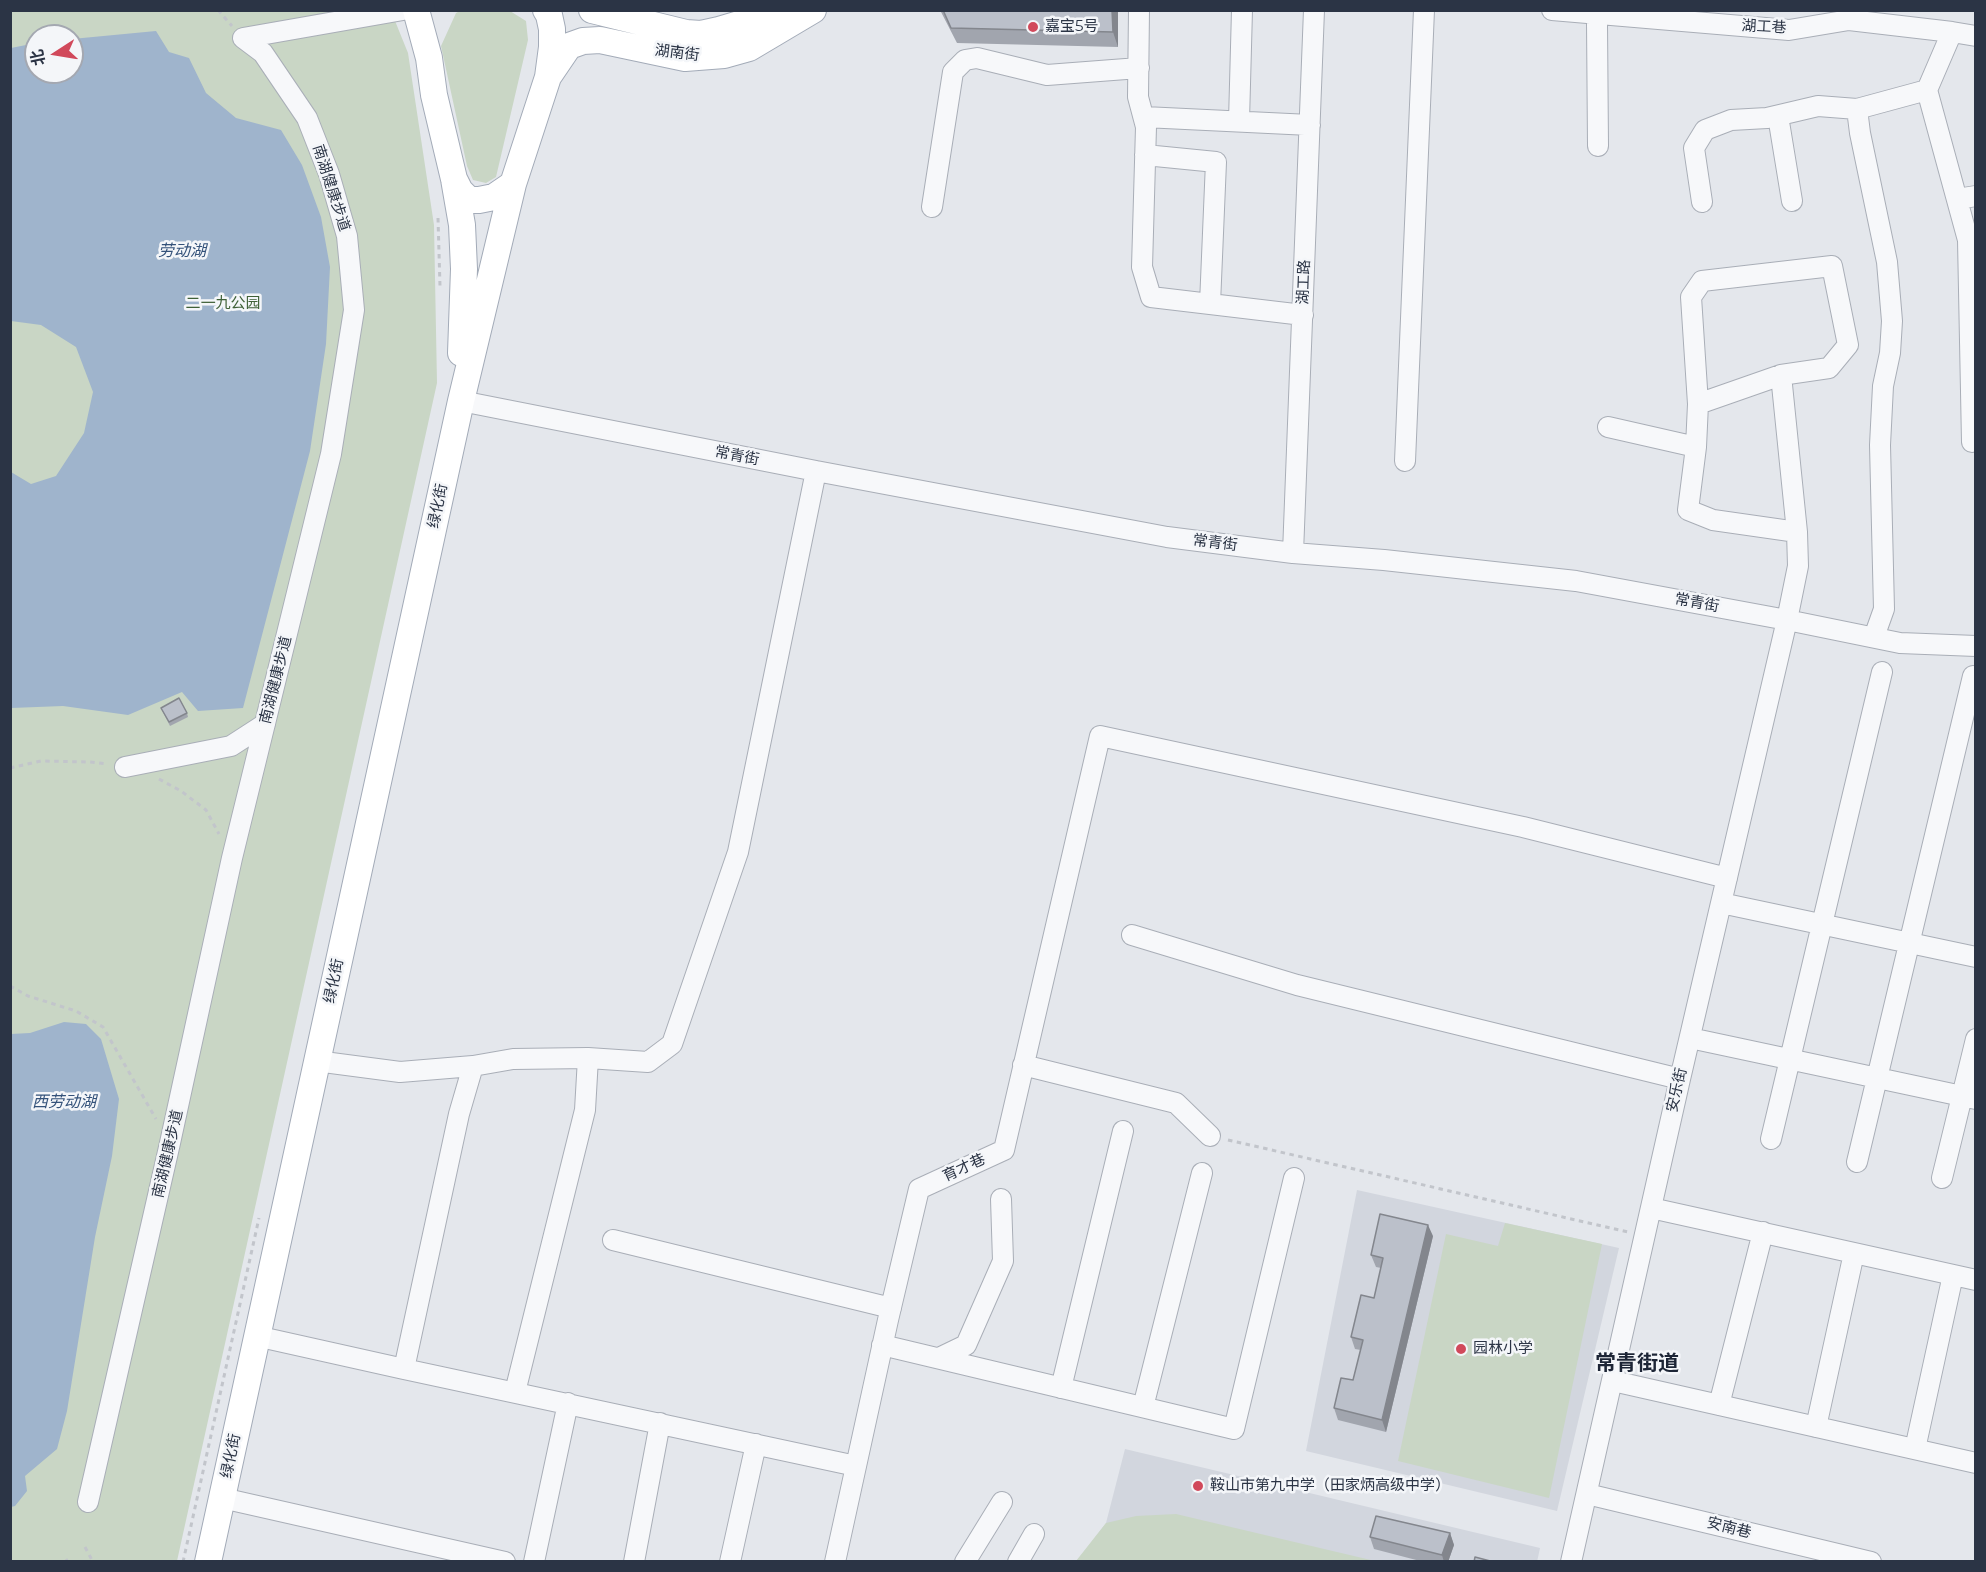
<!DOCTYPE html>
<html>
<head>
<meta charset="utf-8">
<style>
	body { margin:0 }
	#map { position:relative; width:1986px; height:1572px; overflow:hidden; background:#e4e7ec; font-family:Montserrat,"Noto Sans SC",sans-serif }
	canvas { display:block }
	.frame { position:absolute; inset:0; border:12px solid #2b3445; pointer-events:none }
	.north { position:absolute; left:24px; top:24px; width:60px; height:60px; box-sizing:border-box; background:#f4f6f9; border:2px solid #a4a8b1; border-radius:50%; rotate:258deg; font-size:16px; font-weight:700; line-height:24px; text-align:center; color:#2b3445 }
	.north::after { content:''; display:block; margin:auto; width:21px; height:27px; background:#d1495b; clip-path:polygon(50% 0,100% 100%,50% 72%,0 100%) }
</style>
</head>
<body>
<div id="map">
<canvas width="1986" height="1572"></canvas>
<div class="frame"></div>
<div class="north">北</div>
</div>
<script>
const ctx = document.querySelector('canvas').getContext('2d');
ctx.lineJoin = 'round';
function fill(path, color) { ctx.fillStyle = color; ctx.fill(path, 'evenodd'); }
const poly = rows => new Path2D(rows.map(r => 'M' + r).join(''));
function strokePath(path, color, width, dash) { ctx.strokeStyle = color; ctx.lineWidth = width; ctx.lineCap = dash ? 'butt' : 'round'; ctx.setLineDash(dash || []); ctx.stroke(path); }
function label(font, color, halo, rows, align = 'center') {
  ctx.font = font + ' Montserrat,"Noto Sans SC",sans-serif'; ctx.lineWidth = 5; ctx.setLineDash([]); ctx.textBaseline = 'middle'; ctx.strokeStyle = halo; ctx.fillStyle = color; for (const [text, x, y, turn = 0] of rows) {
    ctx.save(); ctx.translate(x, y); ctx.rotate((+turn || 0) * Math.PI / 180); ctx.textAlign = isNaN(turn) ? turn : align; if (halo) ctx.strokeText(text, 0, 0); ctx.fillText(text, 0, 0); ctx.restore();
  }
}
const built = poly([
	[1357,1190,1619,1248,1557,1511,1306,1451],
	[1125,1449,1540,1548,1537,1562,1076,1562,1106,1523]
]);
const green = poly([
	[11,11,391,11,408,53,434,225,437,383,177,1561,11,1562],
	[36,36,72,36,72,72,36,72],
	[460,11,510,11,526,21,528,40,496,177,486,183,473,180,467,166,441,46,456,13],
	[1505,1223,1602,1244,1549,1498,1398,1461,1446,1234,1498,1246],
	[1176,1514,1375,1561,1076,1561,1106,1523,1136,1516]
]);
const water = poly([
	[156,31,169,52,189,58,206,93,236,118,281,130,302,165,321,217,330,267,326,344,310,451,243,708,198,711,182,692,128,715,63,706,11,708,11,472,31,484,56,476,84,433,93,392,76,347,41,325,11,321,11,48,36,43,36,72,72,72,72,39],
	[64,1022,86,1024,101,1039,119,1099,112,1156,95,1237,67,1411,57,1449,25,1476,27,1491,15,1506,11,1507,11,1034,30,1033]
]);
const path = poly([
	[218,10,232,26],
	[438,218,440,286],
	[10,768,41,761,90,762,107,764],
	[159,779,181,791,206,810,219,834],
	[10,986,28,996,76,1011,103,1027,156,1119],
	[1228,1140,1628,1232],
	[85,1547,93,1562],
	[66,1559,68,1562],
	[183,1562,259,1218]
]);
const minor = poly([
	[1139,10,1138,97,1146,127,1142,267,1151,297,1303,315],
	[1552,10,1789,30,1849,20,1952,32,1976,36],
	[1597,23,1598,146],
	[1927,90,1968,240,1972,442],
	[1857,109,1860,133,1887,262,1892,321,1890,353,1883,386,1880,445,1884,609,1874,637],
	[1778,116,1792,201],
	[1144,117,1310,125],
	[1239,121,1242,10],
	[1145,155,1216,162,1210,304],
	[1957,199,1976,196],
	[1702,202,1694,148,1705,130,1731,120,1767,118,1818,106,1857,109,1927,90,1952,32],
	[932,207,953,72,965,60,977,58,1047,75,1139,68],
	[461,401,816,471,1167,537,1293,553,1384,560,1576,581,1787,620,1900,643,1976,646],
	[1698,404,1781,375,1829,368,1848,345,1832,266,1702,281,1691,297,1698,404,1696,447,1688,510,1713,520,1797,532],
	[1608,427,1696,447],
	[1405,461,1424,10],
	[1293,553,1314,10],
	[125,767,231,746,265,724],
	[1721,903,1976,957],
	[1132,935,1297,985,1680,1079],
	[1690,1038,1976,1099],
	[316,1061,400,1072,473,1066],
	[1023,1065,1176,1103,1210,1136],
	[1771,1139,1882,672],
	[1857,1162,1973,676],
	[1942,1178,1976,1039],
	[1651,1208,1976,1280],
	[613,1240,891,1308],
	[256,1336,404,1369,459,1114,473,1066,513,1059,588,1058,648,1062,672,1044,738,852,816,471],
	[882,1345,1234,1429,1294,1178],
	[939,1358,966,1345,1003,1261,1001,1199],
	[404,1369,856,1466],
	[1613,1381,1976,1463],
	[1061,1388,1123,1131],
	[515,1392,585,1110,588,1058],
	[1719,1405,1763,1232],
	[1143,1407,1202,1173],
	[1816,1427,1854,1253],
	[1915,1449,1953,1275],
	[1587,1494,1871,1562],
	[222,1498,505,1562],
	[88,1502,170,1143,232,858,331,454,354,310,347,236,329,174,307,118,263,53,243,38,403,10],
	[534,1562,568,1403],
	[634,1562,660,1423],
	[730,1562,756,1444],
	[835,1562,888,1320,919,1189,1004,1150,1100,736,1523,827,1727,878],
	[965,1562,1002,1502],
	[1018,1562,1034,1534],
	[1571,1562,1680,1079,1787,620,1798,566,1797,532,1781,375]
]);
const major = poly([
	[416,10,429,58,434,95,454,179,462,225,464,269,461,353],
	[592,10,686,33,701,34,719,30,763,17,773,10],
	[550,74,569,46,583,41,600,40,685,58,724,55,749,48,813,10],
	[454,179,460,191,469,200,479,200,494,197,513,184],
	[208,1562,461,401,513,184,548,77,552,47,552,29,549,15,546,10]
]);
const wall = poly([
	[940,10,1118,10,1118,47,957,43],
	[161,708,187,713,188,717,170,726],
	[1433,1236,1386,1432,1338,1420,1334,1408,1353,1380,1361,1350,1355,1349,1351,1337,1374,1298,1381,1268,1376,1267,1371,1255],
	[1450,1533,1454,1545,1448,1562,1424,1562,1374,1549,1370,1537]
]);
const shadedWall = poly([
	[1112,10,1118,10,1118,47,1113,32],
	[1428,1225,1433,1236,1386,1432,1382,1420],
	[1450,1533,1454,1545,1448,1562,1444,1562,1442,1555]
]);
const building = poly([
	[943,10,1112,10,1113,32,951,28,943,10],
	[179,698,187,713,169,722,161,708,179,698],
	[1380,1214,1428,1225,1382,1420,1334,1408,1341,1378,1353,1380,1363,1340,1351,1337,1361,1295,1374,1298,1383,1258,1371,1255,1380,1214],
	[1376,1516,1450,1533,1442,1555,1370,1537,1376,1516],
	[1475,1557,1494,1562,1474,1562,1475,1557]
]);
const markers = [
	[1033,27,6,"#d1495b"],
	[1461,1349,6,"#d1495b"],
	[1198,1486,6,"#d1495b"]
];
const poiNames = [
	["嘉宝5号",1045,27],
	["园林小学",1473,1349],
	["鞍山市第九中学（田家炳高级中学）",1210,1486]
];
const streetNames = [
	["湖工巷",1764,27,3],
	["湖南街",677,53,7],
	["南湖健康步道",331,188,72],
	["湖工路",1304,282,-88],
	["常青街",737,456,11],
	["绿化街",438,506,-78],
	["常青街",1215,543,7],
	["常青街",1697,603,10],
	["南湖健康步道",276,680,-76],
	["绿化街",334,981,-78],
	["安乐街",1677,1090,-77],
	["南湖健康步道",168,1154,-77],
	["育才巷",964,1168,-25],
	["绿化街",231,1456,-78],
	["安南巷",1729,1528,14]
];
const parkNames = [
	["二一九公园",223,304]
];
const waterNames = [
	["劳动湖",182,251],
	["西劳动湖",64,1102]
];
const districtNames = [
	["常青街道",1637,1364]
];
fill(built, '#d2d6de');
fill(green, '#c9d6c5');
fill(water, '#9fb4cc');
strokePath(minor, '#a9aeb7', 22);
strokePath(major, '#a3abb8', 28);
strokePath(path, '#c2c5cb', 3, [4.5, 4.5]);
strokePath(minor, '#f7f8fa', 20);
strokePath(major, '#fff', 26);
fill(wall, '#a1a5ae');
fill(shadedWall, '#83868d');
fill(building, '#bbc0ca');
strokePath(building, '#83868d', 1.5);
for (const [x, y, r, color] of markers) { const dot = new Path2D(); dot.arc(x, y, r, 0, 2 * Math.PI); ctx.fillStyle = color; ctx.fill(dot); strokePath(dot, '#f4f6f9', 2); }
label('15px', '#2b3445', '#f4f6f9', poiNames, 'left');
label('15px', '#2b3445', '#f4f6f9', streetNames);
label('15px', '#3f6138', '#f4f6f9', parkNames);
label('italic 16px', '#34527a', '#f4f6f9', waterNames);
label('bold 21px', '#1d2536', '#f4f6f9', districtNames);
</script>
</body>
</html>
